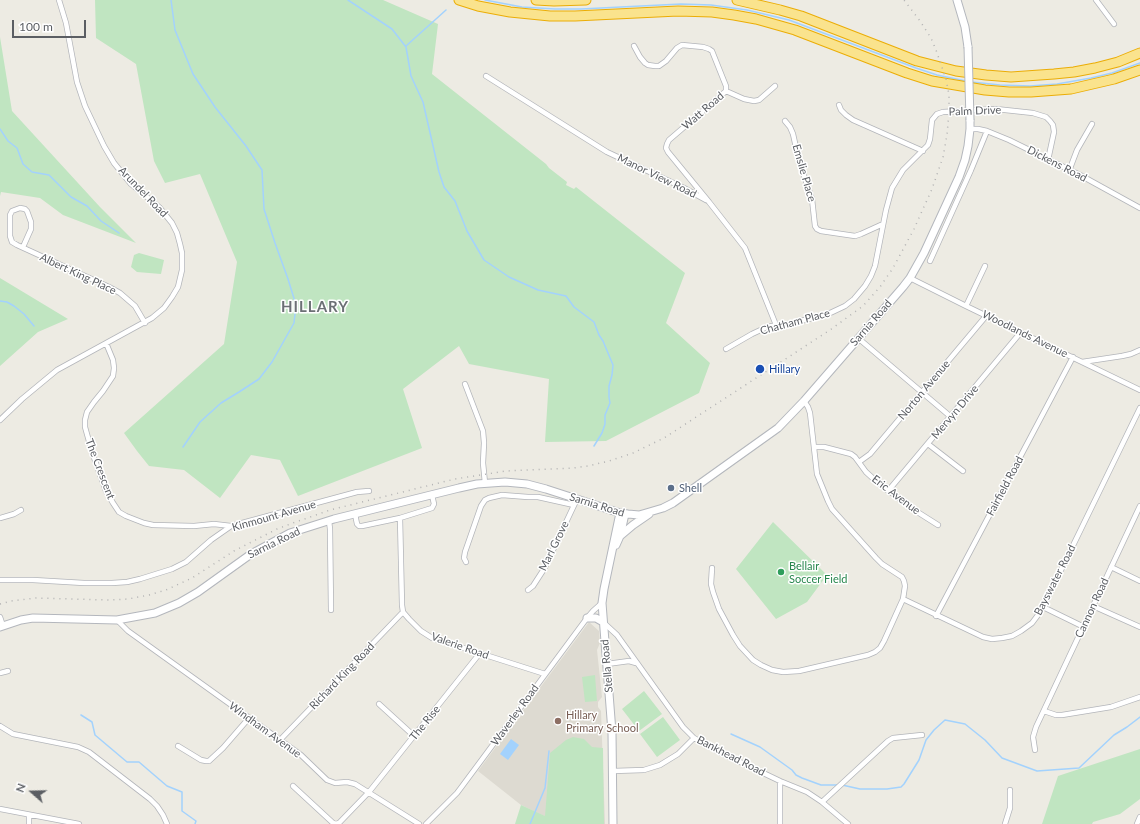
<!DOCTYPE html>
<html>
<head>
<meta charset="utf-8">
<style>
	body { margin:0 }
	#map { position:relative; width:1140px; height:824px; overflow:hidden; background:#edebe3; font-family:Lato,sans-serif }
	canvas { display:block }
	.north { position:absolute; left:12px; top:772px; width:40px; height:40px; -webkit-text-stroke:3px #fff; paint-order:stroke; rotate:290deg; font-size:11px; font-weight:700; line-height:16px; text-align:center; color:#5b5e63 }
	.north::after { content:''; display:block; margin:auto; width:14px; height:18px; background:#5b5e63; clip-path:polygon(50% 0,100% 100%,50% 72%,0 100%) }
	.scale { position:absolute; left:12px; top:20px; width:74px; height:18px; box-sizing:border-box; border:2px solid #5b5e63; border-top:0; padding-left:5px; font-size:12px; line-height:14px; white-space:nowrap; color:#5b5e63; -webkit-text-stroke:3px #fff; paint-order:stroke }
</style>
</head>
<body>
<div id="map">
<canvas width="1140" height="824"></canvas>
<div class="north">N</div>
<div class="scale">100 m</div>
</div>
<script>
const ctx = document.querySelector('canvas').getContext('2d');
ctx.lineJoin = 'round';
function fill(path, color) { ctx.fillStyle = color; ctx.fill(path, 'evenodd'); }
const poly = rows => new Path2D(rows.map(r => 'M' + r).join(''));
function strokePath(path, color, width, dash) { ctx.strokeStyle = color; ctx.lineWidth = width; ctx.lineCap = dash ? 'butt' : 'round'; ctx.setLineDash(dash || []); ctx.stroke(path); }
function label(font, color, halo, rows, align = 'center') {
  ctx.font = font + ' Lato,sans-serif'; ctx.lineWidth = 3; ctx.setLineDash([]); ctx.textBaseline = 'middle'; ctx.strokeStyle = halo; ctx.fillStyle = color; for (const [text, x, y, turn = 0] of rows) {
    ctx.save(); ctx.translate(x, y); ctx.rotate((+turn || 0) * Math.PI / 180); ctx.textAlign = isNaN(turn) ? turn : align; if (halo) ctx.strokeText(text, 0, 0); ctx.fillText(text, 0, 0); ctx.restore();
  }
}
const education = poly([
	[589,622,599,631,600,643,597,650,602,697,598,702,598,707,601,711,605,824,545,824,544,816,521,805,478,771]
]);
const green = poly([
	[95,0,383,0,438,24,432,74,546,164,549,168,567,182,566,185,574,189,576,187,685,273,666,323,710,363,699,393,606,441,545,442,549,379,469,364,459,346,403,389,422,448,298,496,280,460,251,455,220,498,184,470,149,466,137,451,124,433,224,344,237,262,200,174,165,183,154,161,136,64,96,38],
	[0,37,12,111,100,207,136,243,63,215,40,198,1,192,0,196],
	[139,253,164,260,161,274,137,272,131,267,134,255],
	[0,278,68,319,38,332,0,366],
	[773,522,827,575,807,602,776,619,736,569],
	[595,675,597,701,585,702,582,677],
	[644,691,662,714,639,731,622,709],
	[663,717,680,740,657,757,640,734],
	[573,737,584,739,592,747,603,748,604,824,515,824,521,805,545,816,550,753,566,740],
	[1140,749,1140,799,1120,814,1093,822,1092,824,1042,824,1058,776]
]);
const water = poly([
	[511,739,519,745,508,760,500,754]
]);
const stream = poly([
	[171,0,175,30,193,74,215,107,246,146,262,170,264,209,275,243,288,279,296,305,294,323,272,362,259,379,239,392,221,403,200,422,183,447],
	[348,0,392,29,406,47,411,76,423,102,439,172,444,187,455,201,467,231,484,260,509,277,538,290,566,296,574,307,594,322,599,335,603,341,613,365,612,375,609,386,609,397,610,403,605,415,605,424,602,433,594,446],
	[485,0,522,7,555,9,581,9,681,4,711,5,747,10,789,20,916,68,937,75,966,81],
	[406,46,446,10],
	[972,82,1000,85,1030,86,1057,84,1091,78,1112,73,1140,63],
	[0,129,8,141,17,148,23,164,32,172,49,175,71,197,87,206,101,221,119,233],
	[0,301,7,302,14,306,24,314,34,326],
	[81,715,92,722,95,735,127,762,139,762,167,786,182,792,182,811,196,821,195,824],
	[731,734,760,747,792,770,796,775,802,778,821,785,838,785],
	[842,785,860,789,887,789,901,787,904,784,919,760,926,740,934,730,945,720,965,724,985,740,1002,758,1037,771,1079,768,1114,735,1127,727,1140,717],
	[530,824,545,788,549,751]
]);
const street = poly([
	[1096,0,1114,24],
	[634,46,640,57,645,63,648,65,655,66,659,66,666,61,677,48,682,45,703,47,709,49,712,51,726,86,726,91,669,140,667,144,666,148,668,152,709,202,745,248,776,325],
	[486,76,607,152,684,188,706,200],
	[726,91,744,99,754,101,759,100,775,86],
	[839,105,841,110,846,115,853,120,923,151],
	[785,121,790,127,793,134,799,161,812,199,815,226,817,229,821,231,855,236,861,234,883,224],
	[970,129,978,129,987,131,1009,140,1080,175,1140,208],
	[1069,171,1077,150,1092,124],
	[23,247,31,229,31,222,27,211,25,209,20,208,12,211,10,215,10,236,12,242,17,245,109,287,120,293,135,306,145,323],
	[930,261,971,170,987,131],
	[910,278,966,306,1140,390],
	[966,306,985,266],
	[858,338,951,417],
	[106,343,113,360,114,368,113,376,103,391,94,402,87,412,85,420,85,427,92,452,106,491,113,503,119,512,126,516,144,523,153,525,194,526,214,524,231,526],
	[726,349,752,334,767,327,772,326,785,325,828,314,845,306,854,299,865,286,871,276,875,266,886,210,892,188,903,170,928,145,930,139,932,120,937,114,943,112,996,109,1033,113,1046,117,1050,121,1053,125,1054,132,1048,160],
	[1082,362,1122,356,1131,354,1140,350],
	[465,384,483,431,484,443,483,463,485,483],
	[0,420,22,399,57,370,152,318,164,308,172,297,178,287,182,270,182,253,180,244,177,233,172,223,159,207,131,184,114,163,104,146,85,106,77,82,66,23,59,0],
	[928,444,963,471],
	[814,447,824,447,851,454,855,457,866,472,877,482,919,513,938,525],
	[859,462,870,454,986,316],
	[888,491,1021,332],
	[355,514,357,524,359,526,362,526,400,518,432,508,434,504,432,495],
	[0,518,14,514,21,510],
	[400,518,402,605,403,612,409,619,421,631,432,638,545,674],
	[329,521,330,529,331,610],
	[466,562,464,558,465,552,481,506,485,500,489,498,502,495,528,497,538,497,574,505],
	[1111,567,1140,581],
	[712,568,711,584,713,592,719,609,733,635,740,646,753,660,761,665,772,670,783,672,799,671,868,655,875,652,880,648,884,641,903,599,905,586,904,581,902,577,882,564,876,558,832,509,828,501,817,474,810,413,808,407,804,401],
	[0,580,33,580,84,583,112,583,127,582,140,579,172,569,186,562,211,540,231,526,357,492,369,491],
	[528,590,533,586,544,569,577,499],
	[903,599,983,637,992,639,1002,638,1012,636,1021,631,1032,623,1038,615,1043,607,1140,408],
	[1093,606,1140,627],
	[1043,607,1084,627],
	[936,616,1073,357],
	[0,617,3,626],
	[117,620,128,631,301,755,327,780,335,783,347,782,355,784,419,824],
	[604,623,617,635,683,727,694,738,717,751,780,781,807,792,822,802,848,824],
	[607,664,629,661,636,663],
	[0,673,8,671],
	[379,704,414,736],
	[1044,711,1056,715,1062,715,1111,707,1140,697],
	[0,726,13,734,78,747,89,752,150,799,157,806,163,815,167,824],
	[280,740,403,612],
	[178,746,201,760,206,761,209,761,223,748,249,718],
	[1035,750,1033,737,1036,727,1140,506],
	[613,771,644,770,660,765,678,754,694,738],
	[293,786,333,823,336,824],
	[822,802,888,741,893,738,922,735],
	[0,809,79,824],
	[29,824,29,815],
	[336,824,339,823,369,792,480,653],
	[426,824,457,793,463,785,587,618,593,611,602,603],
	[780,824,780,781],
	[1005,824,1010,808,1010,790],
	[1137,824,1140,817]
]);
const secondary = poly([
	[957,0,965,27,968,47],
	[620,536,633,525,649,514],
	[616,545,620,536,625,514],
	[587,618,596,618,603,622],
	[0,627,21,620,33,618,117,620,155,613,179,603,198,592,251,554,290,533,334,519,459,488,477,484,505,482,527,484,546,489,620,513,628,514,639,515,646,513,663,508,673,503,778,428,804,401,903,287,910,278,924,253,959,177,965,160,968,146,970,129,970,120],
	[613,824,612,732,602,603,604,589,620,513]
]);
const highway = poly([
	[459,0,478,6,510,12,550,16,575,16,678,11,712,12,734,15,756,19,795,30,907,73,932,81,985,90,1009,92,1031,92,1071,89,1114,79,1140,70],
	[536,0,554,1,586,0],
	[737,0,780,10,801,16,917,61,956,71,986,75,1011,77,1054,74,1074,72,1095,68,1118,62,1140,53]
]);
const rail = poly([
	[0,604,11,601,36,598,109,600,128,599,149,595,166,590,192,578,234,551,277,529,293,523,330,510,455,479,506,471,573,468,588,466,609,461,633,453,664,438,830,330,863,306,880,287,893,268,914,229,932,189,943,157,947,135,949,112,949,95,946,79,936,50,931,38,920,21,904,0]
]);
const secondaryBridge = poly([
	[968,47,970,120]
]);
const markers = [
	[760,369,5,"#1a4fb4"],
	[671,488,4,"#5c6f8a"],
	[781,572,4,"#2e9e5b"],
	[558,721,4,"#8d6e63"]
];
const streetNames = [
	["Watt Road",703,111,-41],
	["Palm Drive",975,111,-2],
	["Dickens Road",1057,164,27],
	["Emslie Place",804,173,74],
	["Manor View Road",657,176,26],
	["Arundel Road",143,192,46],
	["Albert King Place",78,274,25],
	["Chatham Place",795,322,-15],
	["Sarnia Road",871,323,-49],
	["Woodlands Avenue",1025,334,26],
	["Norton Avenue",924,390,-50],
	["Mervyn Drive",955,412,-50],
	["The Crescent",100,469,69],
	["Fairfield Road",1005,486,-62],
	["Eric Avenue",896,495,37],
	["Sarnia Road",597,505,17],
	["Kinmount Avenue",274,516,-16],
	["Sarnia Road",274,543,-26],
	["Marl Grove",554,546,-64],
	["Bayswater Road",1055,580,-63],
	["Cannon Road",1092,608,-65],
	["Valerie Road",460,646,19],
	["Stella Road",607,666,-95],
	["Richard King Road",342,676,-46],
	["Waverley Road",515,715,-54],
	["The Rise",425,723,-51],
	["Windham Avenue",265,730,36],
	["Bankhead Road",731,756,27]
];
const transitNames = [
	["Hillary",769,369]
];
const serviceNames = [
	["Shell",679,488]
];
const leisureNames = [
	["Bellair",789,566],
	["Soccer Field",789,579]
];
const educationNames = [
	["Hillary",566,715],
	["Primary School",566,728]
];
const districtNames = [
	["HILLARY",315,307]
];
fill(education, '#dddad1');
fill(green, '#c0e5c1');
fill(water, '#a3d2fd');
strokePath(stream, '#a3d2fd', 1.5);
strokePath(street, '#b3b5ba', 6);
strokePath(secondary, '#b4b7bd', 9);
strokePath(highway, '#ebad06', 11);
strokePath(street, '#fff', 4.5);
strokePath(secondary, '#fff', 7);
strokePath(highway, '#fae38d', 9);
strokePath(rail, '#b2b2b3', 1.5, [1, 5]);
strokePath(secondaryBridge, '#b4b7bd', 9, []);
strokePath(secondaryBridge, '#fff', 7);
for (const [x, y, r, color] of markers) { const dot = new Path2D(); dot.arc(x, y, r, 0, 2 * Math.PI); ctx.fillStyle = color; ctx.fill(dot); strokePath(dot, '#fff', 1.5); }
label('11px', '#5b5e63', '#fff', streetNames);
label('11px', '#164399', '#fff', transitNames, 'left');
label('11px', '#4e5e75', '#fff', serviceNames, 'left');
label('11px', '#27864d', '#fff', leisureNames, 'left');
label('11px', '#785e54', '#fff', educationNames, 'left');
ctx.letterSpacing = '1px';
label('bold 15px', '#6c7075', '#fff', districtNames);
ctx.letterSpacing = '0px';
</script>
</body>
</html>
